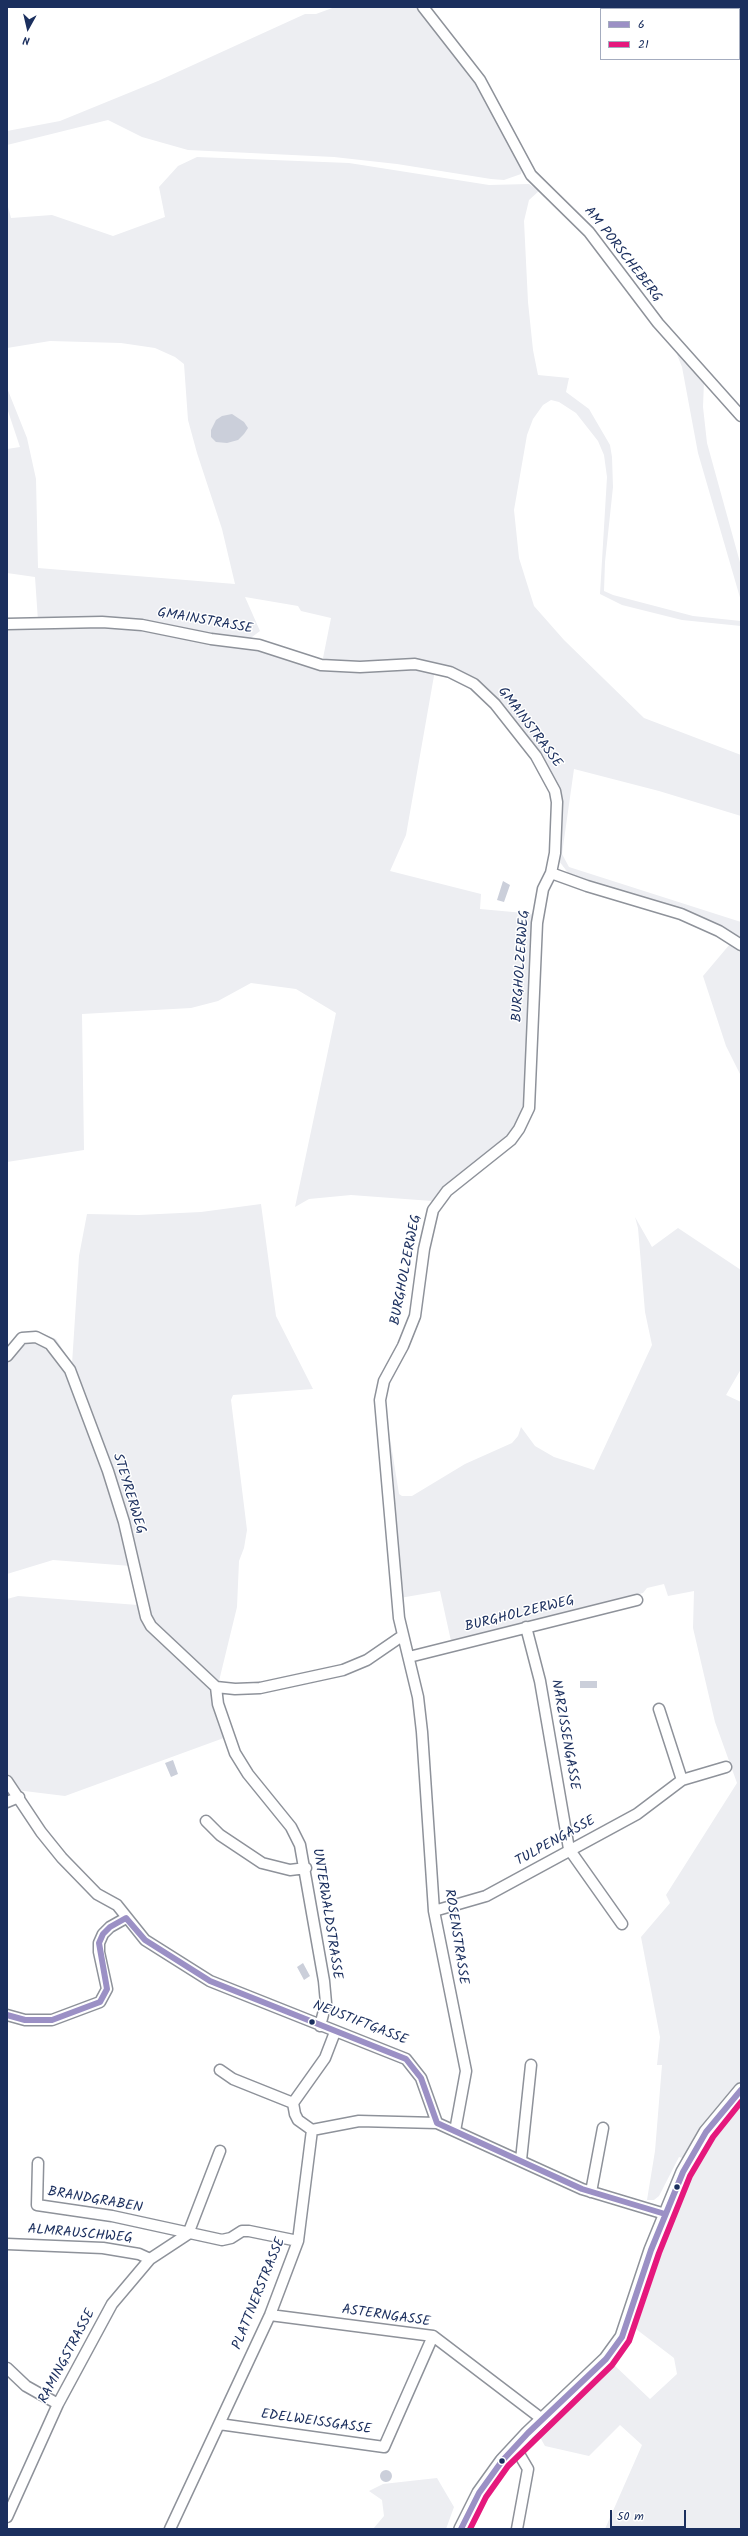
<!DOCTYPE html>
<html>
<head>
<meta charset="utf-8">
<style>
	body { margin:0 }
	#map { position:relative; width:748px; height:2536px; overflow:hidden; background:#fff; font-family:Kalam,sans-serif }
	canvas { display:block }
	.frame { position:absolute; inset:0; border:8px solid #1b2f5e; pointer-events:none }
	.legend { position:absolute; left:600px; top:8px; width:140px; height:52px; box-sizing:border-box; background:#fff; border:1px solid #a4acbf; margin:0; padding:5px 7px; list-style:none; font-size:12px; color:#1b2f5e }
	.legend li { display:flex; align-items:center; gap:8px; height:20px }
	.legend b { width:20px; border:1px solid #a4acbf }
	.north { position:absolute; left:8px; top:8px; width:40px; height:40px; -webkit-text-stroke:3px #fff; paint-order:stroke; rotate:188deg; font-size:11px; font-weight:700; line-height:16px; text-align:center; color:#1b2f5e }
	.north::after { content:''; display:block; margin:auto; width:14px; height:18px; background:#1b2f5e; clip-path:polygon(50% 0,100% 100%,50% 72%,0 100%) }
	.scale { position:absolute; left:610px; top:2510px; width:76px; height:18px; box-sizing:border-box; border:2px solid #1b2f5e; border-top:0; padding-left:5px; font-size:12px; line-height:14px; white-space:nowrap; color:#1b2f5e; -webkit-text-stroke:3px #fff; paint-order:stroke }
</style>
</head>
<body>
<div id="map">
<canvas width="748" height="2536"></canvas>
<div class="frame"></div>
<ul class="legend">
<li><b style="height:5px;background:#9b90c5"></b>6</li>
<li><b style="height:5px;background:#e5187d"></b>21</li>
</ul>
<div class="north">N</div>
<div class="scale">50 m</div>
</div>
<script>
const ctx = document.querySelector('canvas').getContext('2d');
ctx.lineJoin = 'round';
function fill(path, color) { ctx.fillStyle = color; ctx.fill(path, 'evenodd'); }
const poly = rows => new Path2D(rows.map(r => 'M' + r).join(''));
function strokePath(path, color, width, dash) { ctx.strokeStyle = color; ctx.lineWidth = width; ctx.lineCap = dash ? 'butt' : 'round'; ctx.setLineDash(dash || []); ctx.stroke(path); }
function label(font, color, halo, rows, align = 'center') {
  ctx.font = font + ' Kalam,sans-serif'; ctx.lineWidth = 3; ctx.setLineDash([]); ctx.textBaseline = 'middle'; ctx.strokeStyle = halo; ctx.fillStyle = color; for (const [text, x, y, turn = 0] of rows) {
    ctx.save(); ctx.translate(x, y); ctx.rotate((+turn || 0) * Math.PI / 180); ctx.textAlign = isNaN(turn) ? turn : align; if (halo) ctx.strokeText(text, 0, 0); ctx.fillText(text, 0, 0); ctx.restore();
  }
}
const green = poly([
	[335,7,416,7,469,70,522,169,521,174,504,180,491,179,397,164,334,157,188,150,142,137,108,120,7,145,7,131,60,121,158,81,305,14,316,14],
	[197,157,349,163,489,185,529,184,539,191,529,200,524,221,528,302,533,350,538,375,569,378,566,392,589,409,610,445,612,457,613,487,605,562,604,591,613,595,693,616,741,621,741,626,682,620,622,605,600,594,607,477,604,455,598,441,576,413,559,402,551,400,543,405,533,419,527,435,514,510,519,558,534,606,564,640,644,718,741,755,741,816,659,791,574,769,562,854,569,867,741,922,741,940,572,878,559,861,559,796,489,693,421,661,390,660,351,665,322,663,331,618,301,611,298,606,245,597,260,631,248,640,206,635,38,621,35,577,7,573,7,449,20,447,7,408,7,388,27,438,36,479,38,568,235,584,222,529,197,453,188,420,184,364,175,357,155,348,121,343,50,341,7,348,7,203,11,218,52,215,113,236,165,217,159,187,178,166],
	[674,347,704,381,703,407,707,443,741,566,741,601,698,453,682,367],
	[47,626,127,627,262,649,291,660,435,670,406,835,390,871,481,894,480,909,535,914,525,1104,520,1120,495,1149,441,1191,432,1201,351,1195,309,1199,295,1207,336,1013,296,989,251,983,218,1001,191,1008,82,1014,84,1150,7,1162,7,628],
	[717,934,741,949,741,1076,726,1046,703,976,730,944],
	[261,1204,276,1316,313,1389,233,1395,231,1400,247,1530,244,1548,239,1561,237,1607,219,1681,221,1704,232,1735,65,1796,8,1789,7,1599,18,1596,138,1605,131,1566,53,1560,7,1574,7,1353,20,1335,37,1331,56,1339,72,1364,79,1256,87,1214,139,1215,201,1212],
	[635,1217,652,1247,678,1228,741,1270,741,1369,726,1395,741,1402,741,2529,605,2529,642,2445,620,2425,589,2456,545,2446,537,2432,612,2363,650,2399,677,2374,674,2358,636,2329,683,2191,696,2162,679,2157,659,2196,654,2200,647,2200,655,2151,662,2065,657,2065,660,2037,641,1937,670,1903,666,1895,737,1783,715,1722,693,1628,694,1591,668,1596,664,1584,647,1588,643,1593,451,1641,440,1591,400,1598,385,1407,399,1494,402,1496,412,1496,465,1464,512,1443,518,1436,521,1427,535,1446,554,1457,594,1470,652,1345,645,1312,638,1228],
	[437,2478,454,2507,446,2529,373,2529,384,2516,382,2500,369,2491,383,2484]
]);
const water = poly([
	[232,414,244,422,248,428,244,434,238,440,227,443,216,442,211,437,211,430,216,420,222,416],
	[503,881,510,885,504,902,497,900],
	[580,1681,597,1681,597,1688,580,1688],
	[173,1760,178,1774,171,1777,165,1763],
	[303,1963,310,1976,304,1980,297,1967],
	'380 2476a6 6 0 1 1 12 0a6 6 0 1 1-12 0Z'
]);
const minor = poly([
	[423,7,480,80,531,175,589,232,658,323,741,416],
	[7,624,102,622,142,625,211,639,259,645,321,665,360,667,415,664,450,672,474,684,495,704,536,756,555,791,557,802,555,853,551,873,543,889,537,923,529,1108,519,1129,511,1140,447,1191,433,1210,424,1249,415,1316,403,1346,384,1381,380,1400,399,1618,418,1697,422,1732,434,1911,466,2071,455,2131],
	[551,873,587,886,681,914,719,931,741,945],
	[7,1356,22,1338,36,1337,50,1344,70,1370,108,1471,124,1522,146,1617,151,1626,216,1687],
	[526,1627,540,1681,569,1849,622,1924],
	[409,1657,637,1600],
	[216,1687,218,1704,235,1753,248,1774,291,1827,300,1845,324,1981,326,2003,320,2026],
	[216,1687,235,1689,260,1688,343,1670,367,1660,402,1636],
	[659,1709,682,1780],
	[7,1781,41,1832,62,1858,97,1894,117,1905,145,1940,210,1981,406,2059,421,2078,437,2123],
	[7,1802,19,1797],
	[206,1821,220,1835,262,1863,290,1870,306,1868],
	[434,1911,486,1896,637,1814,682,1780,726,1767],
	[7,2015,25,2020,52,2020,100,2002,107,1989,99,1952,99,1943,103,1934,110,1927,126,1918],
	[220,2070,233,2079,293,2103],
	[312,2130,359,2121,437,2123,582,2189,665,2214],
	[312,2130,298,2120,295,2114,293,2103,325,2058,335,2032],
	[521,2160,531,2065],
	[38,2163,37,2205,112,2216,222,2240,231,2238,242,2231,249,2231,298,2241],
	[591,2192,603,2128],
	[188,2234,220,2151],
	[7,2244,103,2248,139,2254,150,2259],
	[270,2315,433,2336,542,2419],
	[7,2368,26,2386,58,2404],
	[219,2424,384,2447,433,2336],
	[515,2447,528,2469,517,2529],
	[7,2517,58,2404,112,2304,150,2259,188,2234],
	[170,2529,270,2315,298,2241,312,2130]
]);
const tertiary = poly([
	[461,2529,479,2493,502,2461,528,2433,606,2359,622,2337,651,2250,683,2172,706,2132,741,2090]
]);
const bus1 = poly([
	[7,2015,25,2020,52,2020,100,2002,107,1989,99,1943,103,1934,110,1927,126,1918,145,1940,210,1981,406,2059,421,2078,437,2123,582,2189,665,2214],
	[461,2529,479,2493,502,2461,528,2433,606,2359,622,2337,651,2250,683,2172,706,2132,741,2090]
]);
const bus2 = poly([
	[470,2529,486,2497,508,2466,612,2365,629,2341,659,2253,690,2176,713,2137,741,2102]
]);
const markers = [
	[312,2022,3.5,"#1b2f5e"],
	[677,2187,3.5,"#1b2f5e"],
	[502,2461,3.5,"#1b2f5e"]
];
const streetNames = [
	["AM PORSCHEBERG",622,255,52],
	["GMAINSTRASSE",205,622,10],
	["GMAINSTRASSE",529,728,53],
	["BURGHOLZERWEG",522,966,-86],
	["BURGHOLZERWEG",407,1270,-79],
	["STEYRERWEG",128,1494,73],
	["BURGHOLZERWEG",520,1615,-14],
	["NARZISSENGASSE",564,1735,80],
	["TULPENGASSE",556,1842,-29],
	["UNTERWALDSTRASSE",326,1914,81],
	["ROSENSTRASSE",455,1937,81],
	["NEUSTIFTGASSE",360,2024,21],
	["BRANDGRABEN",95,2201,10],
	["ALMRAUSCHWEG",80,2235,5],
	["PLATTNERSTRASSE",260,2294,-68],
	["ASTERNGASSE",386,2317,8],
	["RAMINGSTRASSE",68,2357,-62],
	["EDELWEISSGASSE",316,2423,8]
];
fill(green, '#edeef2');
fill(water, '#cbcfda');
strokePath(minor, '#8e929a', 13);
strokePath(tertiary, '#8e929a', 16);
strokePath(minor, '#fff', 10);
strokePath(tertiary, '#fff', 13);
strokePath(bus1, '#9b90c5', 6);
strokePath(bus2, '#e5187d', 6);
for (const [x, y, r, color] of markers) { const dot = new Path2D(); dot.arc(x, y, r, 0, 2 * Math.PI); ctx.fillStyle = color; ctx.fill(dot); strokePath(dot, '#fff', 1.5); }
label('14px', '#1b2f5e', '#fff', streetNames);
</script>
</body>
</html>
